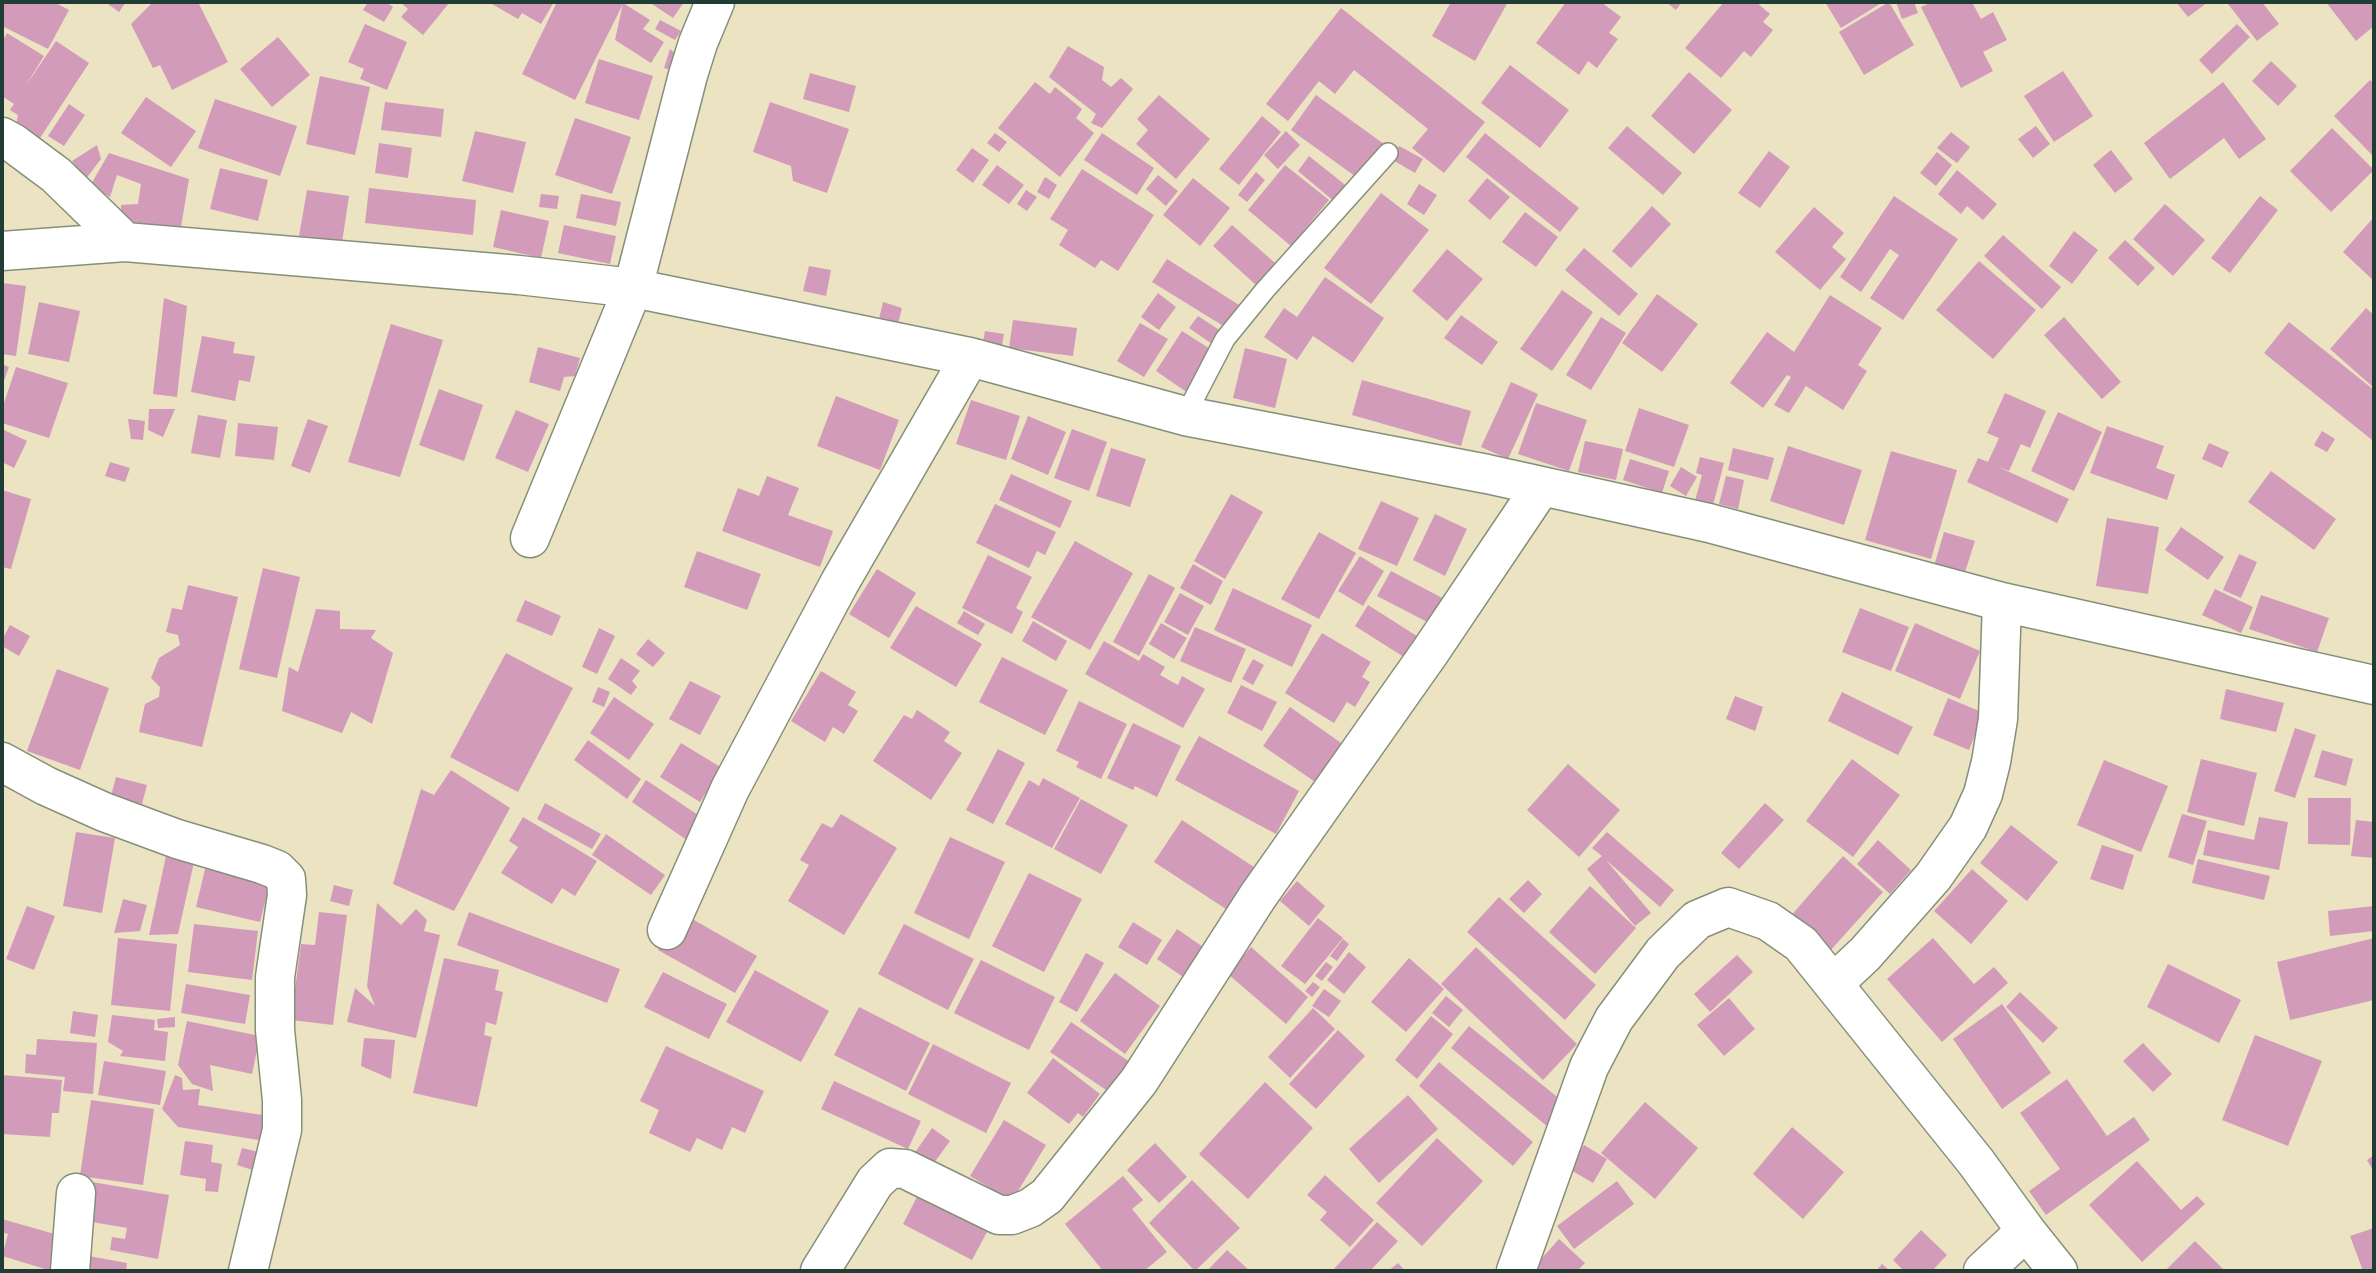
<!DOCTYPE html>
<html>
<head>
<meta charset="utf-8">
<style>
	body { margin:0 }
	#map { position:relative; width:2376px; height:1273px; overflow:hidden; background:#ebe3c1; font-family:"Balsamiq Sans",sans-serif }
	canvas { display:block }
	.frame { position:absolute; inset:0; border:4px solid #1f3d34; pointer-events:none }
</style>
</head>
<body>
<div id="map">
<canvas width="2376" height="1273"></canvas>
<div class="frame"></div>
</div>
<script>
const ctx = document.querySelector('canvas').getContext('2d');
ctx.lineJoin = 'round';
function fill(path, color) { ctx.fillStyle = color; ctx.fill(path, 'evenodd'); }
const poly = rows => new Path2D(rows.map(r => 'M' + r).join(''));
function strokePath(path, color, width, dash) { ctx.strokeStyle = color; ctx.lineWidth = width; ctx.lineCap = dash ? 'butt' : 'round'; ctx.setLineDash(dash || []); ctx.stroke(path); }
const building = poly([
	[5,2,54,2,69,10,48,49,2,26,2,9],
	[105,2,126,2,119,12],
	[153,2,198,2,228,62,172,90,160,65,153,68,131,24],
	[368,2,386,2,393,7,384,22,363,10],
	[400,2,450,2,423,35,401,17,408,9],
	[493,2,554,2,541,24,522,13,518,19,492,4],
	[557,2,624,2,575,100,522,74],
	[649,2,684,2,673,18],
	[1451,2,1508,2,1475,61,1432,36],
	[1566,2,1601,2,1621,17,1609,33,1618,39,1597,68,1588,61,1579,75,1536,43],
	[1666,2,1682,2,1676,10],
	[1724,2,1756,2,1770,14,1763,22,1773,30,1751,57,1744,51,1721,78,1685,48],
	[1825,2,1883,2,1841,28],
	[1889,2,1914,45,1864,75,1839,32],
	[1896,2,1914,2,1918,13,1902,19],
	[1932,2,1972,2,1981,19,1993,12,2007,40,1983,52,1993,71,1961,88,1921,7],
	[2176,2,2208,2,2188,17],
	[2231,2,2262,2,2279,24,2257,41,2228,4],
	[2326,2,2374,2,2374,26,2356,41],
	[623,3,650,20,643,29,664,42,651,63,615,40],
	[1341,8,1485,122,1444,173,1412,148,1428,129,1354,70,1335,94,1319,81,1288,121,1266,104],
	[660,20,681,31,675,40,655,29],
	[365,24,407,42,387,90,360,79,364,69,348,62],
	[2237,24,2250,37,2212,74,2199,60],
	[7,33,44,56,25,87,56,41,89,63,38,141,16,126,18,115,10,110,14,104,2,96,2,42],
	[278,37,310,75,272,107,240,69],
	[1068,46,1104,67,1102,80,1111,87,1121,78,1133,89,1102,128,1091,123,1096,114,1049,77],
	[670,49,682,59,678,73,664,68],
	[599,59,653,76,639,120,585,103],
	[2271,61,2297,86,2278,106,2252,81],
	[1510,65,1569,110,1540,148,1481,103],
	[2063,71,2093,116,2054,142,2024,96],
	[1689,72,1732,110,1694,154,1651,116],
	[810,73,856,86,849,112,803,99],
	[320,76,370,87,355,155,306,144],
	[2370,80,2374,84,2374,157,2334,116],
	[1035,82,1050,94,1055,87,1082,109,1076,118,1094,133,1060,177,998,128],
	[2223,82,2266,139,2239,159,2224,138,2170,179,2144,143],
	[1159,95,1210,139,1176,179,1136,144,1148,130,1137,119],
	[1316,95,1384,144,1359,179,1291,130],
	[146,97,196,131,171,167,121,133],
	[215,99,297,126,280,176,198,148],
	[385,102,444,109,441,137,381,130],
	[770,102,849,129,827,193,793,181,791,166,753,152],
	[69,104,85,115,64,146,48,136],
	[1262,116,1281,132,1239,185,1219,169],
	[575,118,631,137,612,194,555,175],
	[1627,126,1682,173,1663,195,1608,148],
	[2036,126,2050,144,2033,158,2018,139],
	[2332,128,2374,170,2331,212,2290,171],
	[475,131,526,142,513,193,462,181],
	[1286,131,1300,145,1278,169,1264,155],
	[1951,132,1970,147,1957,163,1937,148],
	[995,133,1007,142,999,152,987,143],
	[1102,133,1154,168,1137,195,1084,160],
	[1485,133,1579,208,1560,232,1466,157],
	[379,143,412,148,408,178,375,173],
	[97,145,101,159,85,180,72,161],
	[1399,146,1423,159,1415,173,1391,159],
	[972,148,989,160,973,183,956,170],
	[2111,150,2133,179,2115,193,2093,165],
	[1769,151,1790,167,1760,208,1738,193],
	[1937,152,1952,165,1936,186,1920,173],
	[109,153,189,179,181,227,121,221,121,205,138,204,141,184,117,175,110,197,90,186],
	[1309,156,1349,188,1336,203,1298,171],
	[997,165,1024,185,1009,204,982,185],
	[1285,165,1329,200,1291,246,1248,210],
	[220,168,268,180,258,221,210,209],
	[1082,169,1154,215,1118,271,1101,260,1095,268,1059,245,1068,230,1050,219],
	[1957,170,1997,204,1983,220,1967,206,1961,214,1938,194],
	[1256,172,1265,180,1247,202,1238,195],
	[1158,175,1178,191,1166,206,1146,189],
	[1045,177,1057,185,1049,199,1037,192],
	[1193,178,1230,208,1200,246,1163,215],
	[1487,178,1510,197,1490,220,1468,201],
	[1419,184,1437,195,1424,215,1407,204],
	[369,188,476,200,473,235,365,223],
	[307,190,349,196,342,243,299,236],
	[1026,190,1037,197,1027,211,1017,204],
	[1381,193,1429,230,1371,304,1324,268],
	[541,194,559,196,557,209,539,207],
	[581,194,621,202,616,226,576,218],
	[1894,196,1958,239,1903,320,1870,298,1899,255,1890,249,1861,292,1840,277],
	[2260,196,2278,210,2230,273,2211,258],
	[2165,204,2205,240,2173,276,2133,239],
	[1652,206,1671,224,1631,268,1612,251],
	[1814,207,1844,233,1832,247,1846,259,1820,290,1775,252],
	[501,210,549,221,541,258,493,247],
	[1525,212,1558,237,1536,267,1502,242],
	[2374,217,2374,281,2343,252],
	[564,225,616,236,610,264,558,253],
	[1232,225,1275,263,1256,285,1213,246],
	[2074,231,2098,250,2072,284,2049,266],
	[2003,235,2061,287,2042,309,1984,256],
	[2125,240,2155,268,2138,286,2108,258],
	[1584,248,1638,294,1619,316,1565,270],
	[1447,249,1483,279,1447,321,1412,291],
	[1167,259,1239,305,1225,327,1152,282],
	[1979,261,2036,310,1993,359,1936,310],
	[809,266,831,270,826,296,803,291],
	[1325,277,1384,318,1353,363,1313,336,1297,360,1264,337,1284,308,1297,317],
	[2,283,26,286,16,356,2,354],
	[1562,290,1593,312,1552,371,1520,349],
	[1158,293,1176,307,1159,330,1141,317],
	[1657,294,1698,324,1662,372,1622,343],
	[1830,295,1882,328,1858,365,1867,371,1843,410,1806,386,1789,413,1774,405,1791,377,1787,375,1763,408,1730,383,1767,332,1794,352],
	[164,298,187,306,177,397,153,394],
	[39,302,80,311,69,362,28,354],
	[883,302,902,308,898,324,879,319],
	[2366,308,2374,315,2374,388,2330,349],
	[1461,315,1498,342,1482,365,1444,338],
	[1198,316,1224,333,1215,346,1189,328],
	[1601,317,1626,333,1591,390,1566,375],
	[2064,317,2121,382,2102,399,2044,335],
	[1013,320,1077,328,1073,356,1009,348],
	[2289,322,2374,390,2374,437,2372,440,2264,353],
	[1140,323,1168,339,1144,377,1117,361],
	[391,324,443,340,400,477,348,462],
	[985,331,1004,334,1001,351,982,348],
	[1182,331,1215,352,1188,393,1156,371],
	[202,336,235,342,233,353,255,356,250,382,239,380,235,401,191,392],
	[538,347,580,358,575,376,564,377,560,391,529,382],
	[1245,348,1287,359,1275,408,1233,398],
	[2,364,9,367,2,386],
	[16,367,68,383,49,438,2,423,2,409],
	[1362,380,1471,411,1461,446,1352,415],
	[1511,382,1538,394,1508,459,1481,447],
	[439,389,483,405,464,461,419,445],
	[2005,393,2046,411,2030,448,2021,444,2009,471,1996,466,2069,499,2057,523,1967,482,1978,458,1988,462,1999,438,1987,433],
	[836,396,899,420,880,470,817,446],
	[971,400,1020,416,1006,460,956,444],
	[1536,403,1587,420,1569,471,1518,454],
	[1639,408,1689,425,1674,467,1625,451],
	[149,409,175,409,163,437,148,430],
	[516,410,549,424,528,472,495,458],
	[2058,412,2102,432,2074,491,2031,471],
	[198,415,227,420,220,458,191,453],
	[1028,416,1066,432,1048,475,1011,459],
	[128,419,145,421,143,440,131,439],
	[308,419,328,426,310,473,291,466],
	[238,423,278,427,274,460,235,456],
	[2107,426,2164,446,2156,468,2175,475,2167,500,2090,473],
	[2,429,27,441,14,468,2,462],
	[1072,429,1107,442,1089,491,1054,478],
	[2322,431,2335,439,2327,452,2314,445],
	[1585,441,1623,449,1616,480,1578,472],
	[2209,443,2229,452,2222,468,2202,459],
	[1788,446,1862,470,1844,525,1770,501],
	[1111,448,1146,459,1130,507,1096,496],
	[1733,448,1774,458,1768,480,1728,470],
	[1891,451,1957,470,1931,559,1865,540],
	[1700,457,1724,463,1713,505,1695,501,1702,475,1696,473],
	[1630,459,1669,471,1662,493,1623,480],
	[110,462,130,468,125,482,105,476],
	[1681,467,1697,477,1686,496,1670,486],
	[2271,471,2336,519,2314,550,2248,502],
	[1011,474,1072,501,1060,528,999,500],
	[767,476,799,488,788,515,833,531,820,567,722,531,738,488,759,496],
	[1726,476,1744,480,1738,509,1719,504],
	[2,490,31,499,11,569,2,567],
	[1231,494,1263,512,1225,579,1194,561],
	[1381,501,1419,518,1397,566,1358,549],
	[995,504,1056,532,1045,555,1037,551,1029,568,976,543],
	[1435,514,1467,529,1445,576,1413,560],
	[2107,518,2159,527,2148,594,2096,586],
	[2181,527,2224,557,2208,580,2165,550],
	[1319,532,1356,553,1319,619,1281,599],
	[1944,532,1975,541,1964,575,1934,566],
	[1075,541,1133,573,1090,650,1031,617],
	[697,551,761,574,747,610,684,587],
	[2239,554,2257,562,2241,598,2223,590],
	[988,555,1032,577,1016,608,1023,612,1012,634,962,608],
	[1360,556,1384,571,1363,606,1338,591],
	[1193,564,1223,581,1211,605,1180,588],
	[263,568,300,577,277,678,239,669],
	[877,569,916,593,889,638,849,614],
	[1391,571,1448,601,1435,626,1377,596],
	[1149,574,1175,588,1139,656,1113,642],
	[188,585,238,597,202,747,139,732,145,704,159,697,160,687,151,678,159,658,180,645,178,635,166,632,172,608,182,610],
	[1233,588,1312,625,1292,667,1214,630],
	[2215,589,2253,607,2241,633,2202,615],
	[1180,593,1204,606,1188,635,1164,622],
	[2261,595,2329,618,2317,652,2249,629],
	[525,600,561,616,552,636,516,621],
	[1368,605,1420,638,1407,659,1355,626],
	[916,606,982,644,956,687,890,648],
	[1860,608,1909,627,1891,671,1842,652],
	[316,609,340,611,340,629,376,630,371,638,393,653,372,724,351,712,342,733,282,711,289,667,298,672],
	[964,611,985,624,978,635,957,623],
	[1033,621,1067,641,1056,661,1022,641],
	[1161,623,1187,638,1174,659,1149,644],
	[1915,623,1980,651,1960,699,1895,671],
	[10,625,30,636,19,656,2,646,2,640],
	[1195,627,1246,649,1231,683,1180,661],
	[599,628,615,636,597,674,582,667],
	[1322,633,1371,662,1362,677,1370,682,1355,707,1347,702,1334,723,1285,693],
	[648,639,665,653,653,667,636,654],
	[1104,641,1139,661,1143,654,1165,667,1160,675,1178,685,1182,676,1205,689,1183,728,1085,674],
	[506,653,573,688,518,792,450,757],
	[1002,657,1068,690,1045,735,979,702],
	[621,658,640,671,632,681,637,687,631,695,608,679],
	[1253,659,1264,665,1253,685,1242,679],
	[57,669,109,688,80,770,27,751],
	[821,671,856,692,848,705,858,711,844,734,833,727,825,742,791,721],
	[690,681,721,696,700,735,669,719],
	[1241,685,1277,702,1262,731,1227,713],
	[598,687,610,692,604,707,592,702],
	[2226,689,2284,703,2276,732,2220,719],
	[1842,692,1913,727,1898,755,1828,721],
	[1735,696,1763,707,1755,731,1726,719],
	[614,697,654,724,629,760,590,733],
	[1948,698,1984,713,1969,750,1933,735],
	[1079,701,1127,724,1101,779,1076,767,1079,762,1056,751],
	[1290,707,1344,745,1318,784,1263,746],
	[917,710,950,732,944,741,962,753,931,800,873,761,904,715,912,719],
	[1133,723,1181,746,1157,797,1135,786,1133,790,1107,778],
	[2295,728,2316,735,2295,798,2274,791],
	[1199,736,1299,791,1276,834,1175,780],
	[588,740,641,779,627,799,574,760],
	[681,743,722,768,700,802,660,777],
	[998,749,1025,763,993,824,966,810],
	[2322,750,2353,759,2346,786,2314,777],
	[1852,759,1900,795,1853,857,1806,821],
	[2201,759,2257,773,2244,826,2187,812],
	[2104,760,2168,786,2141,852,2077,825],
	[1568,764,1620,810,1579,857,1527,810],
	[451,770,510,808,454,911,393,884,421,789,434,795],
	[116,777,147,785,142,804,111,796],
	[1043,778,1080,798,1052,848,1005,824,1029,780,1039,786],
	[646,780,704,819,688,841,632,802],
	[2308,798,2351,798,2350,845,2308,844],
	[1081,799,1128,825,1101,874,1054,849],
	[545,803,601,834,592,849,537,819],
	[1765,803,1784,820,1739,869,1721,853],
	[841,814,897,848,844,935,788,901,809,865,800,860,822,823,832,828],
	[2182,814,2207,821,2193,865,2168,857],
	[523,817,597,861,575,896,562,888,552,904,501,873,518,847,509,841],
	[2259,817,2288,822,2279,870,2203,855,2208,830,2254,840],
	[1182,820,1257,869,1229,911,1154,862],
	[2356,820,2374,822,2374,858,2351,856],
	[2011,825,2058,862,2027,901,1980,863],
	[76,832,115,838,102,913,63,906],
	[1607,832,1674,890,1660,907,1606,860,1651,913,1635,926,1587,869,1602,856,1592,848],
	[606,834,665,875,651,895,592,855],
	[950,837,1005,862,969,939,914,913],
	[1878,840,1911,870,1890,894,1857,864],
	[2102,845,2134,855,2123,890,2090,879],
	[166,856,194,862,178,934,149,935],
	[1843,856,1883,892,1821,961,1782,926],
	[2198,859,2270,876,2264,900,2192,883],
	[206,865,271,879,260,922,196,907],
	[1972,869,2008,901,1971,944,1934,911],
	[1029,873,1082,899,1044,972,992,946],
	[1528,880,1542,894,1524,913,1509,899],
	[1297,881,1325,906,1309,926,1280,901],
	[334,885,353,890,349,906,330,901],
	[1590,886,1636,928,1595,974,1549,932],
	[1499,897,1596,985,1565,1020,1467,932],
	[123,899,147,905,140,931,114,933],
	[377,903,401,925,416,909,427,920,424,931,440,935,416,1038,347,1022,355,988,375,1006,367,986],
	[27,906,55,916,34,970,6,959],
	[2374,906,2374,931,2330,936,2328,911],
	[319,912,347,915,333,1025,291,1020,301,944,315,945],
	[469,912,620,969,607,1003,457,945],
	[680,912,757,956,735,993,658,950],
	[1318,918,1343,938,1305,984,1281,966],
	[1133,922,1162,940,1147,965,1118,947],
	[194,924,258,931,252,980,188,972],
	[904,924,974,959,948,1010,878,974],
	[1177,929,1206,949,1186,979,1157,959],
	[118,938,177,944,170,1011,111,1005],
	[1933,938,1974,984,1994,967,2008,983,1942,1042,1887,979],
	[2374,938,2374,1000,2290,1020,2277,962],
	[1343,939,1349,944,1337,961,1330,956],
	[1251,947,1308,997,1286,1024,1228,974],
	[1476,947,1577,1044,1543,1080,1441,984],
	[1349,952,1366,967,1344,994,1327,980],
	[1086,953,1104,963,1077,1012,1059,1002],
	[1737,955,1753,972,1710,1012,1694,994],
	[444,958,499,970,495,990,503,992,496,1025,486,1022,484,1035,492,1037,477,1107,413,1093],
	[1409,958,1444,989,1406,1032,1371,1002],
	[981,960,1055,997,1029,1050,954,1013],
	[1326,962,1333,967,1322,981,1315,976],
	[2168,964,2241,1000,2219,1043,2147,1007],
	[755,970,829,1011,801,1062,726,1022],
	[663,972,727,1004,709,1039,644,1007],
	[1115,973,1160,1006,1125,1054,1080,1021],
	[1313,982,1320,987,1312,997,1305,991],
	[186,984,250,995,245,1024,181,1013],
	[1324,989,1341,1001,1329,1017,1312,1006],
	[2020,992,2058,1028,2043,1043,2006,1007],
	[1446,996,1463,1010,1449,1027,1432,1013],
	[1729,998,1755,1029,1724,1056,1697,1025],
	[2002,1004,2051,1073,2002,1109,1953,1039],
	[859,1007,930,1043,906,1091,834,1055],
	[1313,1008,1335,1029,1290,1078,1268,1057],
	[73,1011,98,1015,95,1037,70,1033],
	[112,1015,155,1020,154,1030,168,1032,165,1061,120,1056,123,1051,108,1042],
	[1431,1016,1453,1034,1417,1079,1395,1060],
	[175,1017,175,1027,158,1028,157,1019],
	[187,1021,260,1036,252,1074,210,1065,213,1091,192,1084,178,1065],
	[1071,1022,1130,1062,1109,1092,1050,1052],
	[1469,1026,1566,1104,1548,1127,1451,1048],
	[1338,1030,1365,1056,1316,1109,1289,1084],
	[2255,1035,2322,1061,2288,1146,2222,1120],
	[364,1038,395,1040,391,1079,361,1066],
	[37,1039,97,1043,93,1094,63,1091,65,1077,25,1073,26,1054,36,1055],
	[2143,1043,2172,1074,2153,1092,2123,1061],
	[933,1044,1011,1083,986,1133,908,1094],
	[666,1046,764,1091,745,1133,732,1127,722,1150,697,1138,690,1152,649,1133,659,1110,640,1101],
	[1053,1058,1100,1094,1083,1117,1078,1113,1069,1124,1027,1093],
	[104,1061,166,1071,160,1105,98,1095],
	[1439,1062,1533,1142,1513,1166,1419,1086],
	[2,1075,62,1080,59,1113,52,1113,50,1137,2,1134],
	[175,1075,182,1078,183,1090,200,1089,198,1105,275,1117,271,1142,178,1127,162,1109],
	[2067,1079,2107,1136,2134,1117,2150,1140,2046,1215,2029,1191,2060,1169,2020,1113],
	[834,1081,921,1121,908,1149,821,1109],
	[1265,1082,1313,1128,1248,1199,1199,1154],
	[1408,1095,1438,1129,1379,1183,1349,1149],
	[91,1100,154,1109,143,1185,80,1176],
	[1645,1102,1698,1148,1655,1199,1601,1153],
	[1004,1120,1046,1145,1012,1201,970,1176],
	[1792,1127,1844,1172,1803,1219,1753,1174],
	[932,1128,950,1141,931,1167,914,1154],
	[1437,1138,1483,1181,1422,1246,1376,1203],
	[185,1141,213,1145,211,1162,222,1164,218,1192,205,1191,206,1179,180,1175],
	[1155,1143,1187,1177,1159,1203,1127,1170],
	[1584,1145,1607,1159,1593,1183,1569,1169],
	[242,1148,267,1154,262,1173,237,1165],
	[2374,1155,2374,1172,2367,1160],
	[2137,1161,2181,1210,2197,1196,2205,1204,2142,1262,2089,1205],
	[1325,1175,1374,1220,1350,1247,1320,1220,1327,1212,1307,1195],
	[1123,1176,1143,1200,1132,1209,1167,1252,1144,1271,1103,1271,1065,1224],
	[1192,1180,1240,1228,1195,1271,1149,1223],
	[1617,1181,1634,1204,1574,1249,1557,1226],
	[92,1182,169,1195,158,1259,110,1250,112,1237,125,1239,127,1228,86,1221],
	[918,1195,987,1232,972,1260,903,1224],
	[2,1219,72,1239,52,1271,2,1256,8,1234,2,1232],
	[1377,1222,1398,1241,1370,1271,1336,1271,1334,1269],
	[2374,1228,2374,1271,2363,1271,2350,1236],
	[1921,1230,1947,1255,1932,1271,1904,1271,1893,1260],
	[1559,1239,1585,1263,1577,1271,1540,1271,1535,1266],
	[2195,1241,2225,1271,2165,1271],
	[1227,1250,1250,1271,1207,1271],
	[83,1255,127,1263,126,1271,80,1271],
	[1398,1263,1405,1271,1388,1271],
	[1882,1264,1890,1271,1876,1271]
]);
const service = poly([
	[1185,416,1225,339,1265,290,1388,153]
]);
const minor = poly([
	[2,137,13,143,56,175,125,242],
	[2,251,125,242,519,275,633,288,970,357,1185,416,1487,474,1709,523,2002,602,2374,685],
	[530,538,633,288,688,75,698,43,715,2],
	[2,762,46,786,104,812,177,839,262,864,277,870,286,879,287,895,275,977,275,1030,282,1100,282,1130,248,1271],
	[667,930,730,789,840,582,970,357],
	[1834,983,1865,954,1933,877,1968,827,1983,794,1991,762,1998,719,2002,602],
	[2026,1231,2058,1271],
	[70,1271,76,1193],
	[820,1271,875,1182,890,1168,905,1169,999,1215,1012,1215,1030,1208,1047,1196,1139,1081,1258,896,1430,652,1541,487],
	[1516,1271,1589,1067,1614,1019,1663,953,1697,920,1728,907,1768,921,1801,944,1976,1162,2026,1231,1983,1271]
]);
fill(building, '#d39bba');
strokePath(service, '#85907a', 22);
strokePath(minor, '#85907a', 41);
strokePath(service, '#fff', 19);
strokePath(minor, '#fff', 38);
</script>
</body>
</html>
